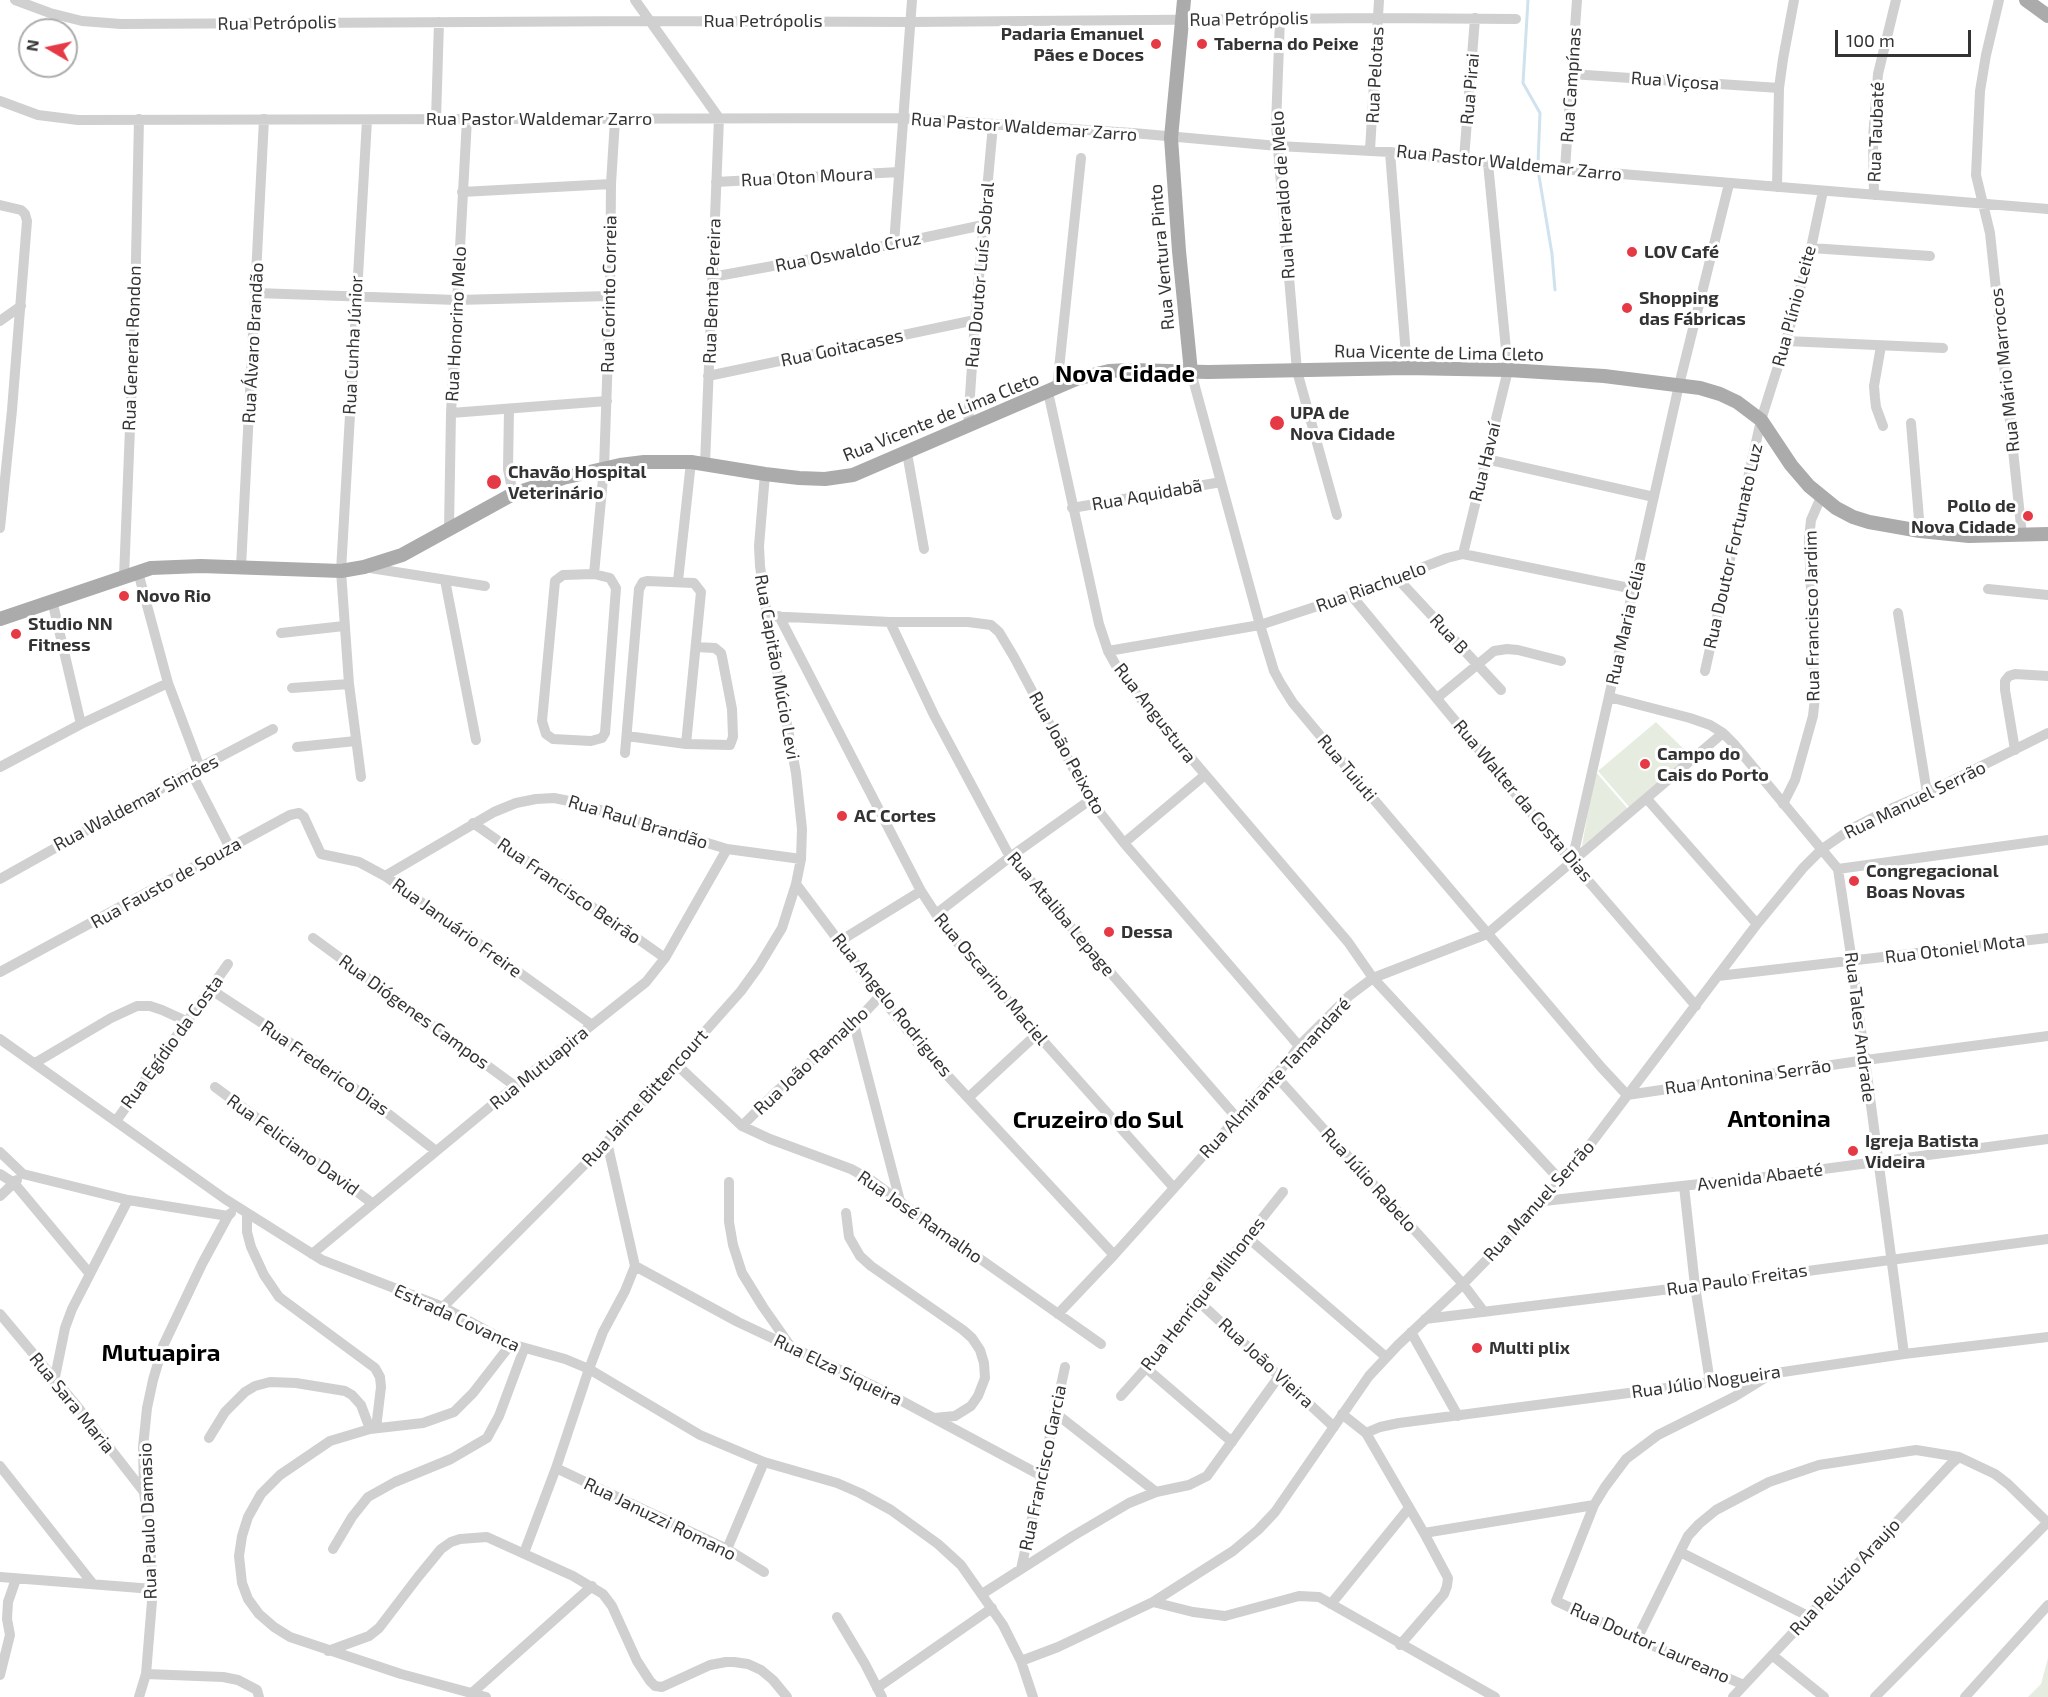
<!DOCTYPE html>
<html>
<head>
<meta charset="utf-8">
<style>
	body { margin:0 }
	#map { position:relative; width:2048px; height:1697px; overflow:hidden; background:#fff; font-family:"Exo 2",sans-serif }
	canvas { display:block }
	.north { position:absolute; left:18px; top:18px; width:60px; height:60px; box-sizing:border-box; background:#fff; border:2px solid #adadad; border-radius:50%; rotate:279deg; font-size:16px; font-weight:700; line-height:24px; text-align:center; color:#333 }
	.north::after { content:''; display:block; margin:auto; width:21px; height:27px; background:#e63946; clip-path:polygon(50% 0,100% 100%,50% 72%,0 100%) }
	.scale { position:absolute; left:1835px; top:30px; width:136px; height:27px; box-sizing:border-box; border:3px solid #333; border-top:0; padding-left:8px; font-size:18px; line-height:21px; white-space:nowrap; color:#333; -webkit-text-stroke:4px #fff; paint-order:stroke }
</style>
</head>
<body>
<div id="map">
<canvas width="2048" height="1697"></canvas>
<div class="north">N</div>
<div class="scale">100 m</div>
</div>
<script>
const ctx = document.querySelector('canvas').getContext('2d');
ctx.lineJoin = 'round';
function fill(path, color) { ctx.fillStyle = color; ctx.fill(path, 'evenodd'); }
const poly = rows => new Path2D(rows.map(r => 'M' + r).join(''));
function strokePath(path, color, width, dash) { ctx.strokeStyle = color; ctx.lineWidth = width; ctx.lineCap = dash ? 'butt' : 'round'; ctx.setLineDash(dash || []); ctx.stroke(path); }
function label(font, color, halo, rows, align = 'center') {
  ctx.font = font + ' "Exo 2",sans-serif'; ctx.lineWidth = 6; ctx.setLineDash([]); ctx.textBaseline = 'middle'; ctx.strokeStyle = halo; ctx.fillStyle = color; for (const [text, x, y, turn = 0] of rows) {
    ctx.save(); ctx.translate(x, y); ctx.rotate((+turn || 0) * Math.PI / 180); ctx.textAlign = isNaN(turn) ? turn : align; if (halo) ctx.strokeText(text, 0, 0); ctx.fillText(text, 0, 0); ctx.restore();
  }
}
const green = poly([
	[1656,722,1692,757,1631,809,1598,771],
	[1595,771,1628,809,1582,846],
	[2048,1658,2048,1697,2028,1697,2041,1684]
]);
const stream = poly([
	[1528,0,1523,83,1540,113,1538,163],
	[1538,170,1552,254,1555,290]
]);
const minor = poly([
	[15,0,50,13,82,21,121,24,649,21,911,22,1379,18,1516,19],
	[635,0,719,118,705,464],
	[1999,0,1986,55,1980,91,1976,175,1990,233,2022,535],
	[1280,18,1276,125,1297,371,1337,515],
	[1571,74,1779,88],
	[0,101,38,115,78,120,903,118,1133,133,1278,146,1390,152,1488,163,2048,209],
	[436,119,439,22],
	[1370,150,1379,0],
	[1390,152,1407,368],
	[1464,159,1475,18],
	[1565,169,1577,0],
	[716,182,899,172],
	[1777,187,1779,88,1783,59,1794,0],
	[462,192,611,184],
	[1874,195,1873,138,1878,74,1896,0],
	[0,205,21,210,25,214,27,221,12,410,0,528],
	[894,244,912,0],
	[1811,248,1930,256],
	[712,277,894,244,983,225],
	[256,293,457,300,610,296],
	[0,321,21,306],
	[1786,341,1943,348],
	[1881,346,1874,386,1875,398,1876,407,1883,426],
	[1191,372,1260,625,1274,671,1281,684,1293,703,1359,782,1601,1067,1627,1095,1866,1060,2048,1036],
	[708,376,975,320],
	[1057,388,1081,158],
	[1048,392,1099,624,1108,651,1118,669,1139,697,1348,942,1373,978,1561,1181],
	[509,409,508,469,513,494],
	[451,413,607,401],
	[1911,423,1920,531],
	[968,426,975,320,993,125],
	[907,453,924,549],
	[1486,459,1654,497],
	[1072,508,1221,482],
	[449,529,451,413,467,119],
	[1463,554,1508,370,1488,163],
	[241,567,264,119],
	[364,567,485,586],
	[138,572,168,683,200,768],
	[594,574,604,468,610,296,611,184,615,120],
	[594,574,610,578,616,588,605,733,602,738,591,741,553,739,546,734,542,721,555,581,563,575,594,574],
	[124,577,135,304,139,119],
	[1397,578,1501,690],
	[445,580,476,740],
	[678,581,691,462],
	[1988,589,2048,595],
	[1351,595,1572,862,1696,1006],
	[52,600,81,724],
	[1898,613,1927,793],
	[767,616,890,622,968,622,991,625,999,632,1014,657,1090,800,1124,843,1299,1046],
	[779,616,921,891,936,914,957,942,1037,1034,1174,1188],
	[890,622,934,715,1010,857,1237,1118],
	[281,633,344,626],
	[1108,651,1260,625,1351,595,1447,558,1463,554,1634,589],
	[1705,671,1761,420,1786,341,1811,248,1823,191],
	[292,688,349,684],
	[1609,697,1690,718,1710,725,1723,733,1734,744,1838,869,1852,962,1904,1354],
	[1437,698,1494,651,1507,649,1518,650,1561,661],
	[627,736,686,744,730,745,733,737,732,709,722,657,721,653,715,648,696,647],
	[297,747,356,741],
	[2015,750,2005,690,2005,681,2009,676,2015,674,2048,676],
	[625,753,639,589,643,582,647,581,694,583,701,592,686,744],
	[0,767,81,724,168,683],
	[191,772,230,848],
	[361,777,349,684,341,571,367,120],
	[1647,799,1757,924],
	[1783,804,1795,780,1813,716,1815,697,1809,539,1811,520,1821,497],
	[473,823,665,958],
	[1124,843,1205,775],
	[1572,861,1679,385,1729,184],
	[1838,869,2048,840],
	[385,876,494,812,516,803,536,799,554,798,574,802,727,849,801,859],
	[0,879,191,772,273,729],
	[796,884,880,996,920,1046,1114,1255],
	[936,914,1010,857,1090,800],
	[313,938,515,1086],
	[840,941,921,891],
	[0,972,290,815,299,813,304,817,321,854,359,862,385,876,592,1025],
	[1718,976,2048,938],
	[210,989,265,1025,364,1095,436,1151],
	[854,1024,900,1201],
	[0,1039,225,1199,322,1260,443,1307,511,1344,565,1359,589,1369,700,1435,764,1462,837,1483,860,1493,891,1510,938,1544,961,1565,1003,1625,1021,1661,1033,1697],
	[35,1063,111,1018,137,1006,150,1006,162,1010,186,1021],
	[676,1064,742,1126,770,1139,851,1169,871,1180,922,1218,1101,1344],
	[1275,1075,1463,1284,1484,1312],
	[215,1087,372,1203],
	[968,1098,1037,1034],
	[116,1121,228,964],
	[742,1126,777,1091,854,1024,880,996],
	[0,1152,23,1174,128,1200,228,1216,231,1213],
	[0,1174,14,1183,90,1274],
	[729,1182,729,1222,733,1245,742,1273,763,1307,789,1344],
	[1684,1186,1695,1286,1710,1382],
	[0,1196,17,1180],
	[1544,1201,1764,1177,2048,1139],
	[247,1213,247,1232,251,1247,264,1275,279,1297,375,1368,380,1377,381,1387,376,1428],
	[846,1213,849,1237,860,1256,871,1266,963,1330,972,1338,980,1350,984,1363,985,1378,978,1396,971,1406,955,1416,934,1418],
	[1247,1237,1386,1357],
	[312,1254,515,1086,646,982,665,958,727,849],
	[635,1266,738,1322,872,1385,1040,1475],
	[1197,1300,1334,1427],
	[443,1307,607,1142,741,991,759,966,782,928,796,884,801,859,802,829,796,773,767,616,760,566,759,546,765,474],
	[0,1314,77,1406,144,1492],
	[1058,1314,1114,1255,1289,1060,1299,1046,1349,996,1373,978,1487,934,1723,733],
	[1425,1319,1695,1286,2048,1239],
	[1411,1332,1458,1416],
	[1146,1368,1232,1442],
	[54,1382,65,1328,72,1309,128,1200],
	[1121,1396,1146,1368,1197,1300,1283,1192],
	[1054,1412,1156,1492],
	[1342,1414,1366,1433,1424,1533,1448,1578,1447,1586,1444,1594,1400,1645],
	[1366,1433,1380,1427,1399,1423,1736,1379,1904,1354,2048,1337],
	[209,1438,225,1412,245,1392,255,1386,270,1382,296,1383,345,1391,352,1395,361,1405,370,1429],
	[0,1466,93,1584],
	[556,1468,727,1549,764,1572],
	[1424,1533,1594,1505],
	[333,1549,352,1517,368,1497,395,1482,451,1459,487,1438,499,1416,524,1349],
	[727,1549,764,1462],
	[1680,1552,1808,1616],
	[524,1553,556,1468,589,1369,603,1332,625,1291,635,1266,607,1142],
	[1021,1569,1065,1367],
	[0,1577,153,1589],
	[982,1594,1073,1536,1129,1503,1156,1492,1189,1485,1207,1476,1280,1375],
	[1153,1602,1193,1612,1225,1616,1299,1596,1319,1597,1495,1697],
	[1331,1604,1409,1508],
	[837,1617,865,1664,882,1697],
	[1637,1639,1688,1536,1699,1524,1716,1510,1769,1482,1819,1465,1916,1450,1959,1457,1995,1474,2008,1484,2048,1523],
	[328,1651,369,1636,379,1628,418,1577,441,1549,451,1542,460,1539,487,1537,573,1576,603,1594,612,1606,637,1661,650,1681,655,1686,662,1687,710,1665,726,1662,734,1662,748,1664,761,1670,773,1680,787,1697],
	[1772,1655,1824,1697],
	[1021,1661,1058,1647,1153,1602,1233,1551,1258,1530,1275,1512,1369,1376,1398,1345,1463,1284,1544,1201,1586,1150,1757,924,1803,868,1822,849,1851,829,1890,809,1927,793,2048,733],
	[146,1674,223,1677,238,1680,257,1690,259,1697],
	[0,1675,10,1635,7,1619,8,1602,16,1579],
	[1744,1685,1637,1639,1556,1601,1594,1505,1605,1487,1626,1459,1658,1435,1734,1397,1768,1376],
	[877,1688,992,1608],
	[472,1693,592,1586],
	[139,1697,146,1674,153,1589,150,1539,144,1492,143,1447,147,1408,153,1380,163,1346,202,1264,228,1216],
	[486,1697,401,1674,290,1637,274,1627,259,1614,248,1599,242,1583,239,1556,242,1536,248,1517,261,1494,280,1475,330,1441,370,1429,423,1423,454,1412,473,1393,511,1344],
	[1733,1697,1951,1464,1959,1457],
	[1875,1697,2048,1522],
	[1965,1697,2048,1605]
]);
const major = poly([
	[1184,0,1171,138,1179,251,1191,372],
	[2026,0,2048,16],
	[0,619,151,568,201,566,341,571,364,567,402,555,513,494,563,478,620,465,644,462,691,462,765,474,799,478,825,479,853,475,1076,379,1109,371,1130,370,1208,372,1407,368,1508,370,1604,376,1700,388,1720,394,1737,402,1761,420,1791,465,1809,486,1836,508,1853,517,1869,522,1920,531,1969,536,2048,534]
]);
const markers = [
	[1156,44,6,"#e63946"],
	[1202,44,6,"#e63946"],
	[1632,252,6,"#e63946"],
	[1627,308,6,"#e63946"],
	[1277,423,8,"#e63946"],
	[494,482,8,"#e63946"],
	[2028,516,6,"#e63946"],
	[124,596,6,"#e63946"],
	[16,634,6,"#e63946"],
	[1645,764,6,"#e63946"],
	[842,816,6,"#e63946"],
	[1854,881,6,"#e63946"],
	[1109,932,6,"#e63946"],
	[1853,1151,6,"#e63946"],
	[1477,1348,6,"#e63946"]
];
const streetNames = [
	["Rua Petrópolis",1249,19,-1],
	["Rua Petrópolis",763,21],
	["Rua Petrópolis",277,23,-1],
	["Rua Pelotas",1375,75,-87],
	["Rua Viçosa",1675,81,4],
	["Rua Campínas",1571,85,-86],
	["Rua Pirai",1470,89,-85],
	["Rua Pastor Waldemar Zarro",539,119],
	["Rua Pastor Waldemar Zarro",1024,127,4],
	["Rua Taubaté",1876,132,-88],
	["Rua Pastor Waldemar Zarro",1509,163,6],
	["Rua Oton Moura",807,177,-3],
	["Rua Heraldo de Melo",1283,195,-94],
	["Rua Oswaldo Cruz",848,252,-11],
	["Rua Ventura Pinto",1162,257,-95],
	["Rua Doutor Luís Sobral",980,275,-85],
	["Rua Benta Pereira",712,291,-88],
	["Rua Corinto Correia",609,294,-89],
	["Rua Plínio Leite",1794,306,-75],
	["Rua Honorino Melo",456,324,-87],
	["Rua Álvaro Brandão",253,343,-87],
	["Rua Cunha Júnior",353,345,-87],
	["Rua General Rondon",132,348,-88],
	["Rua Goitacases",842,348,-12],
	["Rua Vicente de Lima Cleto",1439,353,1],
	["Rua Mário Marrocos",2005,370,-96],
	["Rua Vicente de Lima Cleto",941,417,-22],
	["Rua Havaí",1485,462,-76],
	["Rua Aquidabã",1147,495,-10],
	["Rua Doutor Fortunato Luz",1733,546,-77],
	["Rua Riachuelo",1371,587,-20],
	["Rua Francisco Jardim",1812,616,-91],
	["Rua Maria Célia",1626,623,-77],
	["Rua B",1449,634,47],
	["Rua Capitão Múcio Levi",777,667,80],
	["Rua Angustura",1155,713,52],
	["Rua João Peixoto",1067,753,61],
	["Rua Tuiuti",1347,768,50],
	["Rua Manuel Serrão",1915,800,-26],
	["Rua Walter da Costa Dias",1523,801,50],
	["Rua Waldemar Simões",136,803,-28],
	["Rua Raul Brandão",638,822,17],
	["Rua Fausto de Souza",166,883,-29],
	["Rua Francisco Beirão",569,891,35],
	["Rua Ataliba Lepage",1061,914,50],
	["Rua Januário Freire",457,928,36],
	["Rua Otoniel Mota",1955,949,-7],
	["Rua Oscarino Maciel",991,979,50],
	["Rua Angelo Rodrigues",892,1005,51],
	["Rua Diógenes Campos",414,1012,36],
	["Rua Tales Andrade",1860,1027,83],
	["Rua Egídio da Costa",172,1042,-54],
	["Rua João Ramalho",811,1061,-43],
	["Rua Frederico Dias",325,1068,35],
	["Rua Mutuapira",539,1068,-39],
	["Rua Antonina Serrão",1748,1077,-8],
	["Rua Almirante Tamandaré",1275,1078,-47],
	["Rua Jaime Bittencourt",645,1098,-48],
	["Rua Feliciano David",293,1145,36],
	["Avenida Abaeté",1760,1177,-7],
	["Rua Júlio Rabelo",1369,1180,48],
	["Rua Manuel Serrão",1539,1201,-48],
	["Rua José Ramalho",920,1217,35],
	["Rua Paulo Freitas",1737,1280,-8],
	["Rua Henrique Milhones",1203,1294,-52],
	["Estrada Covanca",457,1318,25],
	["Rua João Vieira",1266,1363,43],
	["Rua Elza Siqueira",838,1370,26],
	["Rua Júlio Nogueira",1706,1382,-8],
	["Rua Sara Maria",72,1403,51],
	["Rua Francisco Garcia",1043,1468,-78],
	["Rua Januzzi Romano",660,1519,26],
	["Rua Paulo Damasio",148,1521,-92],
	["Rua Pelúzio Araujo",1845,1577,-47],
	["Rua Doutor Laureano",1650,1643,24]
];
const poiNames = [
	["Padaria Emanuel",1144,34,"right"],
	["Pães e Doces",1144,55,"right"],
	["Taberna do Peixe",1214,44],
	["LOV Café",1644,252],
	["Shopping",1639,298],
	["das Fábricas",1639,319],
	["UPA de",1290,413],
	["Nova Cidade",1290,434],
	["Chavão Hospital",508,472],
	["Veterinário",508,493],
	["Pollo de",2016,506,"right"],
	["Nova Cidade",2016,527,"right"],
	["Novo Rio",136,596],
	["Studio NN",28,624],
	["Fitness",28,645],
	["Campo do",1657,754],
	["Cais do Porto",1657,775],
	["AC Cortes",854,816],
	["Congregacional",1866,871],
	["Boas Novas",1866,892],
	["Dessa",1121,932],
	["Igreja Batista",1865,1141],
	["Videira",1865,1162],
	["Multi plix",1489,1348]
];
const districtNames = [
	["Nova Cidade",1125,374],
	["Antonina",1779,1119],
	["Cruzeiro do Sul",1098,1120],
	["Mutuapira",161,1353]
];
fill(green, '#e6ecdf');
strokePath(stream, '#cfe2ee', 3);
strokePath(minor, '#d0d0d0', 10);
strokePath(major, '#ababab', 14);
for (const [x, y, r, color] of markers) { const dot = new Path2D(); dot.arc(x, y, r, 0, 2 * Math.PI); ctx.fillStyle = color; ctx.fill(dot); strokePath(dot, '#fff', 2); }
label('18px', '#333', '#fff', streetNames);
label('bold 18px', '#333', '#fff', poiNames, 'left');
label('bold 24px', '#000', '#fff', districtNames);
</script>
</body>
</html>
